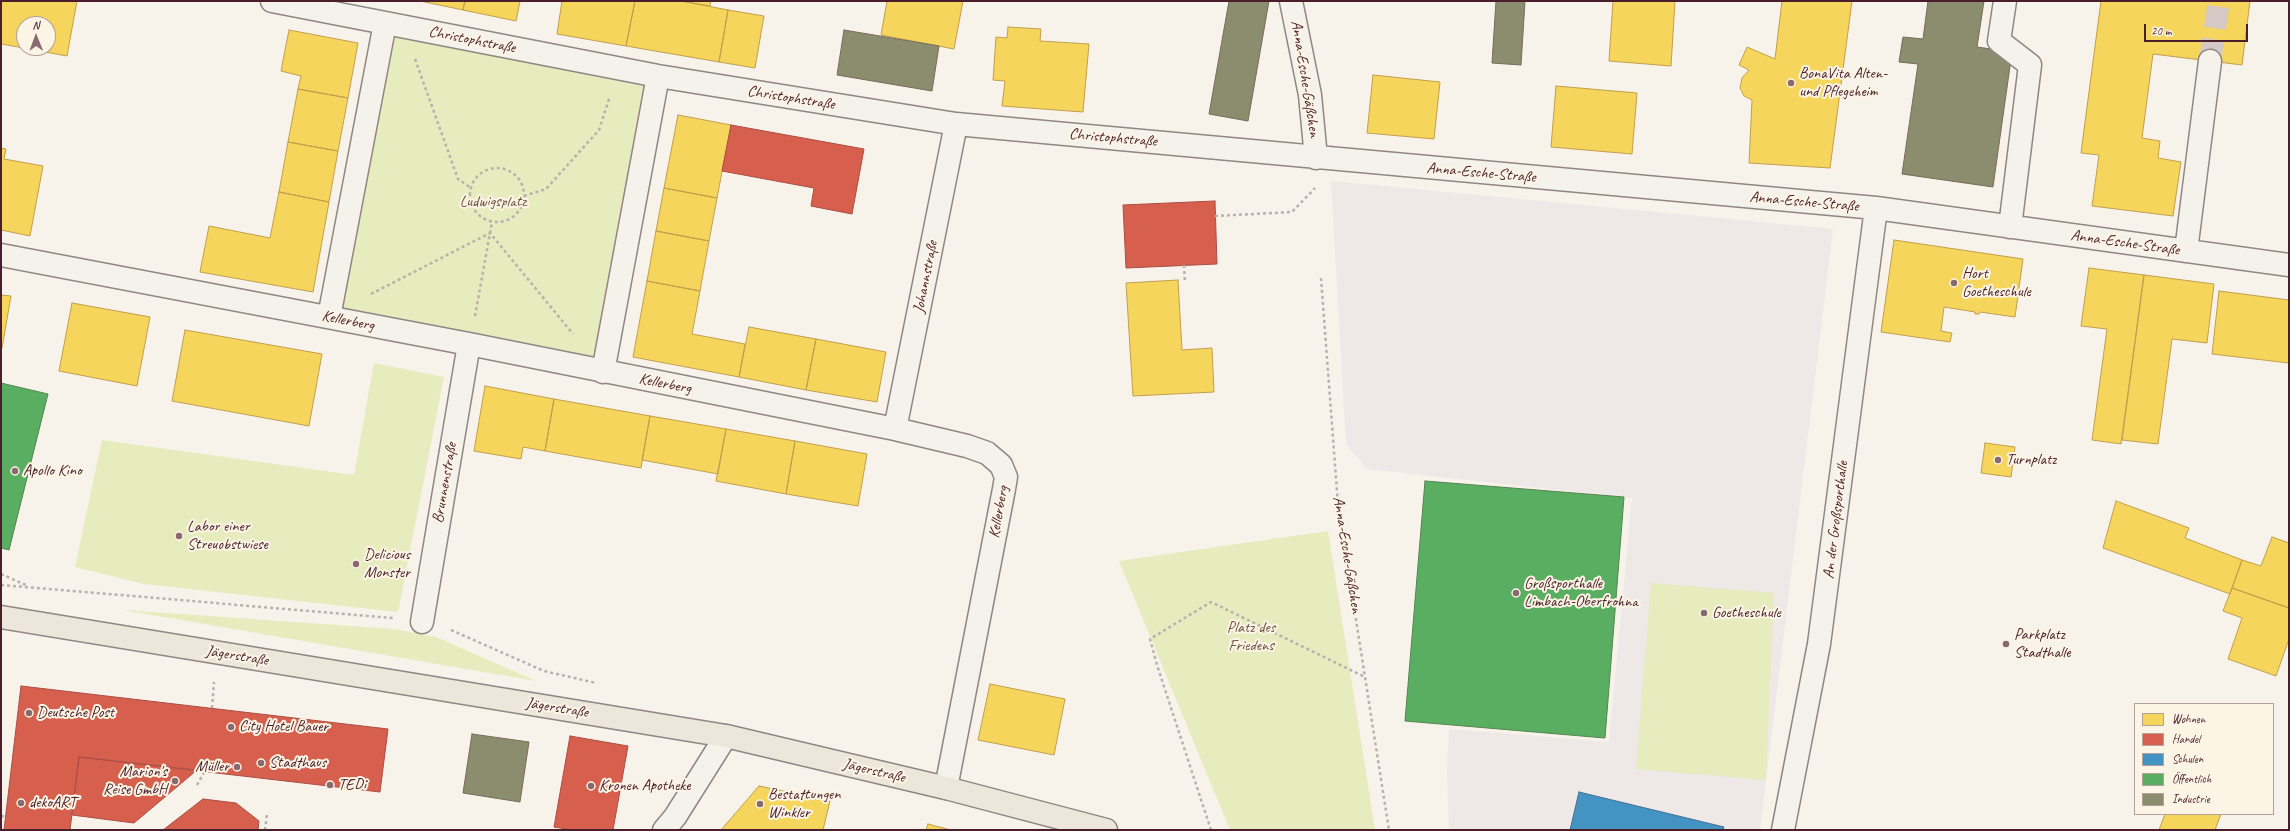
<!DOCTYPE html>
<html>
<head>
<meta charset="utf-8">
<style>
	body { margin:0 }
	#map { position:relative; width:2290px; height:831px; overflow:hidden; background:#f7f3ea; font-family:Caveat,sans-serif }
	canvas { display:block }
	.frame { position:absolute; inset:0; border:2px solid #4a1f2b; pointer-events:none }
	.legend { position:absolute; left:2134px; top:703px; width:140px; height:112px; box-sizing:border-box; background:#fcf5e5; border:1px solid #b59f9b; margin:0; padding:5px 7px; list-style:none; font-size:12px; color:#4a1f2b }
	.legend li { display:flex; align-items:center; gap:8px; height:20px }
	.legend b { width:20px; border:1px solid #b59f9b }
	.north { position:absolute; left:16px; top:16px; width:40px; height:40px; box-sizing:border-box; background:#fcf5e5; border:1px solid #b59f9b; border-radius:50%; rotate:359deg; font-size:11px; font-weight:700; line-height:16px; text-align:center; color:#4a1f2b }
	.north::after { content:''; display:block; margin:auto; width:14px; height:18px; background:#87696e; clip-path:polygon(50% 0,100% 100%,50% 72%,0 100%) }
	.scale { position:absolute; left:2144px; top:24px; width:104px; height:18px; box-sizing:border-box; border:2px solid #4a1f2b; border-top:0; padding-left:5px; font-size:12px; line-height:14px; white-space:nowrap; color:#4a1f2b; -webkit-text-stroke:3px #fcf5e5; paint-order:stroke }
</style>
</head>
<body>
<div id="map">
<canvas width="2290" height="831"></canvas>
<div class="frame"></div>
<ul class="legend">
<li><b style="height:11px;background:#f6d55c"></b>Wohnen</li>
<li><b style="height:11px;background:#d6604d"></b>Handel</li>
<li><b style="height:11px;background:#4393c3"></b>Schulen</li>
<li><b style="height:11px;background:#5aae61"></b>Öffentlich</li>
<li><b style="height:11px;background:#8c8c6e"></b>Industrie</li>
</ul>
<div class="north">N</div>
<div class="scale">20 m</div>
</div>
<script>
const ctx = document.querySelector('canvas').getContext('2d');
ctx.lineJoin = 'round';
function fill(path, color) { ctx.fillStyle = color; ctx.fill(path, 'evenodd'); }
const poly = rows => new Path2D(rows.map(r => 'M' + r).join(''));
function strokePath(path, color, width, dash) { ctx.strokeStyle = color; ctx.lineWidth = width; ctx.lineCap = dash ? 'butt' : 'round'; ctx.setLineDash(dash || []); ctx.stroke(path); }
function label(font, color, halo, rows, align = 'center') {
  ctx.font = font + ' Caveat,sans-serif'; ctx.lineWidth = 4; ctx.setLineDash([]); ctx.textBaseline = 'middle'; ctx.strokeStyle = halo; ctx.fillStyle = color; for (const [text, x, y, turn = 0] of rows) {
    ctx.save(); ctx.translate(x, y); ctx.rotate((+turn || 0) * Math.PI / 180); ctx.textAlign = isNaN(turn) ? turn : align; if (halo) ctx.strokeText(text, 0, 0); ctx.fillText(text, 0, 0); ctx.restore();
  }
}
const built = poly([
	[1331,181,1833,229,1760,830,1449,830,1447,771,1449,729,1609,742,1632,498,1367,469,1346,444]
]);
const green = poly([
	[385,23,658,76,603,372,329,317],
	[374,363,444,377,398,612,144,584,75,567,102,440,354,475],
	[1328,531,1375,830,1230,830,1119,561],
	[1651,583,1774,593,1766,780,1636,769],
	[123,610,394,629,436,637,536,681]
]);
const homes = poly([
	[1,1,77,1,67,56,24,48,48,48,48,24,24,24,24,48,1,44,1,1],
	[420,1,465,1,463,10,420,1],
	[465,1,520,1,516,21,463,10,465,1],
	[562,1,635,1,626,46,557,34,562,1],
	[635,1,681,1,728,10,719,62,626,46,635,1],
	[681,1,711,1,710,6,681,1],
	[887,1,963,1,954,49,881,35,887,1],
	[1613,1,1675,1,1671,66,1609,61,1613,1],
	[1782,1,1852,1,1830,168,1749,163,1752,100,1744,96,1740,88,1742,78,1749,70,1739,65,1747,47,1775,59,1782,1],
	[2101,1,2250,1,2242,65,2153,54,2142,138,2160,141,2158,158,2181,162,2173,216,2092,206,2099,155,2081,153,2101,1],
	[728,10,764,16,755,68,719,62,728,10],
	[1008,27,1041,29,1040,41,1089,44,1083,112,1002,106,1005,81,993,80,996,37,1007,38,1008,27],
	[289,30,358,43,348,98,298,89,301,76,281,71,289,30],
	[1373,75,1440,82,1434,139,1367,133,1373,75],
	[1556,86,1637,93,1632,154,1551,147,1556,86],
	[298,89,348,98,338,151,288,142,298,89],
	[678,115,731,125,717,198,664,188,678,115],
	[288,142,338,151,329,202,279,192,288,142],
	[1,148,6,149,4,159,43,166,30,236,1,230,1,148],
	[664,188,717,198,709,241,656,231,664,188],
	[279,192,329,202,313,292,200,272,209,226,270,238,279,192],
	[656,231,709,241,700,291,647,281,656,231],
	[1894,240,2023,259,2015,317,1980,312,1979,314,1975,314,1975,312,1944,307,1941,331,1952,333,1950,342,1881,332,1894,240],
	[2089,268,2144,275,2121,444,2092,440,2107,329,2081,326,2089,268],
	[2144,275,2214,284,2207,343,2172,339,2158,444,2122,440,2144,275],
	[1178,280,1182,350,1212,348,1214,392,1133,396,1126,283,1178,280],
	[647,281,700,291,692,334,745,344,739,377,633,357,647,281],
	[2219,291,2289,300,2289,363,2212,354,2219,291],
	[1,295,11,296,2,348,1,348,1,295],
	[72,303,150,317,137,386,59,371,72,303],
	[749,327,816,339,806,390,739,377,749,327],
	[185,330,322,354,309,426,172,401,185,330],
	[816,339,886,352,877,402,806,390,816,339],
	[485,386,554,399,545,451,523,447,521,459,474,451,485,386],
	[554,399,650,416,641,468,545,451,554,399],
	[650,416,726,429,718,474,642,460,650,416],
	[726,429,795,441,786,494,716,481,726,429],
	[795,441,867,454,858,506,786,494,795,441],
	[1985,443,2015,447,2011,477,1981,473,1985,443],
	[2116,501,2189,528,2185,538,2242,560,2230,594,2103,548,2116,501],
	[2272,537,2289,543,2289,608,2232,588,2242,560,2261,566,2272,537],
	[2232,588,2289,608,2289,639,2276,676,2228,659,2242,618,2223,611,2232,588],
	[990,684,1065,699,1054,755,978,740,990,684],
	[759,786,830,801,823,830,721,830,759,786],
	[2165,814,2221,814,2215,830,2159,830,2165,814],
	[928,824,951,830,926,830,928,824]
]);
const shops = poly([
	[731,125,864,149,852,214,811,206,814,188,722,171,731,125],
	[1215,201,1217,264,1126,268,1123,205,1215,201],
	[21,686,388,729,380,792,79,757,70,830,4,830,21,686],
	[570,736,628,746,613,830,573,830,554,827,570,736],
	[79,757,197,770,134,823,72,815,79,757],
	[203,799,236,803,259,821,258,830,163,830,203,799]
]);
const schools = poly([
	[1579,792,1724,827,1723,830,1570,830,1579,792]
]);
const public = poly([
	[1,383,48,394,9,550,1,548,1,383],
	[1425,481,1624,497,1605,738,1405,721,1425,481]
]);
const industry = poly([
	[1229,1,1269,1,1248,121,1209,114,1229,1],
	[1496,1,1525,1,1521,65,1492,63,1496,1],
	[1928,1,1984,1,1977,47,2012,52,1993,187,1902,174,1918,64,1899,62,1903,37,1923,39,1928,1],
	[844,30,939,46,932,91,837,75,844,30],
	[472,734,529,742,520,802,463,793,472,734]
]);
const minorTunnel = poly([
	[2210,61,2219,1]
]);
const path = poly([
	[415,59,458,179,471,188],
	'470 195a27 27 0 1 1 54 0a27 27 0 1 1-54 0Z',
	[524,196,546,189,599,130,610,96],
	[1215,216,1292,212,1315,188],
	[1184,265,1185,283],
	[1321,278,1338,505,1389,830],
	[371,294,490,233,573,334],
	[475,316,492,222],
	[1,574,28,586],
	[1,585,393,618],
	[451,630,544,671,596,683],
	[212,708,214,682],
	[197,785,205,771],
	[1,816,6,817],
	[265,830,267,814],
	[1211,830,1157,665,1150,639,1211,602,1365,677]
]);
const minor = poly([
	[272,1,658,76,956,124,1876,208,2289,265],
	[1291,1,1310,95,1316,158],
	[2005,1,1999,41,2030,65,2010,227],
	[2186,251,2210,61],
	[1,255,469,344,895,429,967,446,987,453,1001,465,1006,477,1004,489,946,788],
	[329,317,385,23],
	[603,372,658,76],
	[895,429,956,124],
	[422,622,469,344],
	[664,830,675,817,726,736],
	[1783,830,1819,644,1876,208]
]);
const major = poly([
	[1,617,726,736,946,788,1106,830]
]);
const markers = [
	[1791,83,4,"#87696e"],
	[1954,283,4,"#87696e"],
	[1998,460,4,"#87696e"],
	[15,471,4,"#87696e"],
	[179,536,4,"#87696e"],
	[356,564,4,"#87696e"],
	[1516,593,4,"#87696e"],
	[1704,613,4,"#87696e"],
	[2006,644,4,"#87696e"],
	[29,713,4,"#87696e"],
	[231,727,4,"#87696e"],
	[261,763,4,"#87696e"],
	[237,767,4,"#87696e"],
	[175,781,4,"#87696e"],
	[330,785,4,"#87696e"],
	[591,786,4,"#87696e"],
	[21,803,4,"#87696e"],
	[760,804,4,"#87696e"]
];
const streetNames = [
	["Christophstraße",472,40,11],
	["Anna-Esche-Gäßchen",1305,79,81],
	["Christophstraße",791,98,9],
	["Christophstraße",1113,138,5],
	["Anna-Esche-Straße",1481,173,5],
	["Anna-Esche-Straße",1804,202,5],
	["Anna-Esche-Straße",2125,243,8],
	["Johannstraße",926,277,-79],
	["Kellerberg",348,321,11],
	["Kellerberg",665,384,11],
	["Brunnenstraße",445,483,-80],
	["Kellerberg",999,512,-80],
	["An der Großsporthalle",1836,520,-83],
	["Anna-Esche-Gäßchen",1347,555,81],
	["Jägerstraße",237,656,9],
	["Jägerstraße",557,708,9],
	["Jägerstraße",874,771,13]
];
const poiNames = [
	["BonaVita Alten-",1799,74],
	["und Pflegeheim",1799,92],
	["Hort",1962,274],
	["Goetheschule",1962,292],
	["Turnplatz",2006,460],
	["Apollo Kino",23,471],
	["Labor einer",187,527],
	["Streuobstwiese",187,545],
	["Delicious",364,555],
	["Monster",364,573],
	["Großsporthalle",1524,584],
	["Limbach-Oberfrohna",1524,602],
	["Goetheschule",1712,613],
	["Parkplatz",2014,635],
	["Stadthalle",2014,653],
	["Deutsche Post",37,713],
	["City Hotel Bauer",239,727],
	["Stadthaus",269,763],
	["Müller",229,767,"right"],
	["Marion's",167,772,"right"],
	["Reise GmbH",167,790,"right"],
	["TEDi",338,785],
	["Kronen Apotheke",599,786],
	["Bestattungen",768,795],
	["Winkler",768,813],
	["dekoART",29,803]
];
const parkNames = [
	["Ludwigsplatz",493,202],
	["Platz des",1251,628],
	["Friedens",1251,646]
];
fill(built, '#eee8e6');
fill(green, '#e6ecbd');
fill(homes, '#f6d55c');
strokePath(homes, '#c29e4d', 1);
fill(shops, '#d6604d');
strokePath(shops, '#ac4c43', 1);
fill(schools, '#4393c3');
strokePath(schools, '#457095', 1);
fill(public, '#5aae61');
strokePath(public, '#558351', 1);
fill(industry, '#8c8c6e');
strokePath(industry, '#786b5a', 1);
strokePath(minorTunnel, '#d4c9c4', 22, [22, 11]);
strokePath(minor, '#908684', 25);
strokePath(major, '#908684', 25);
strokePath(path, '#b8b1ae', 2.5, [3, 3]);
strokePath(minor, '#f5f2ec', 22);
strokePath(major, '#ece7da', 22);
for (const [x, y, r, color] of markers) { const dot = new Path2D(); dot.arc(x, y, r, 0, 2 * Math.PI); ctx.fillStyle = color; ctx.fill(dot); strokePath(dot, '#fcf5e5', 1.5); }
label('16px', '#4a1f2b', '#fcf5e5', streetNames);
label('16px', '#4a1f2b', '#fcf5e5', poiNames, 'left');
label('16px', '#6e5146', '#fcf5e5', parkNames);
</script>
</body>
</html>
